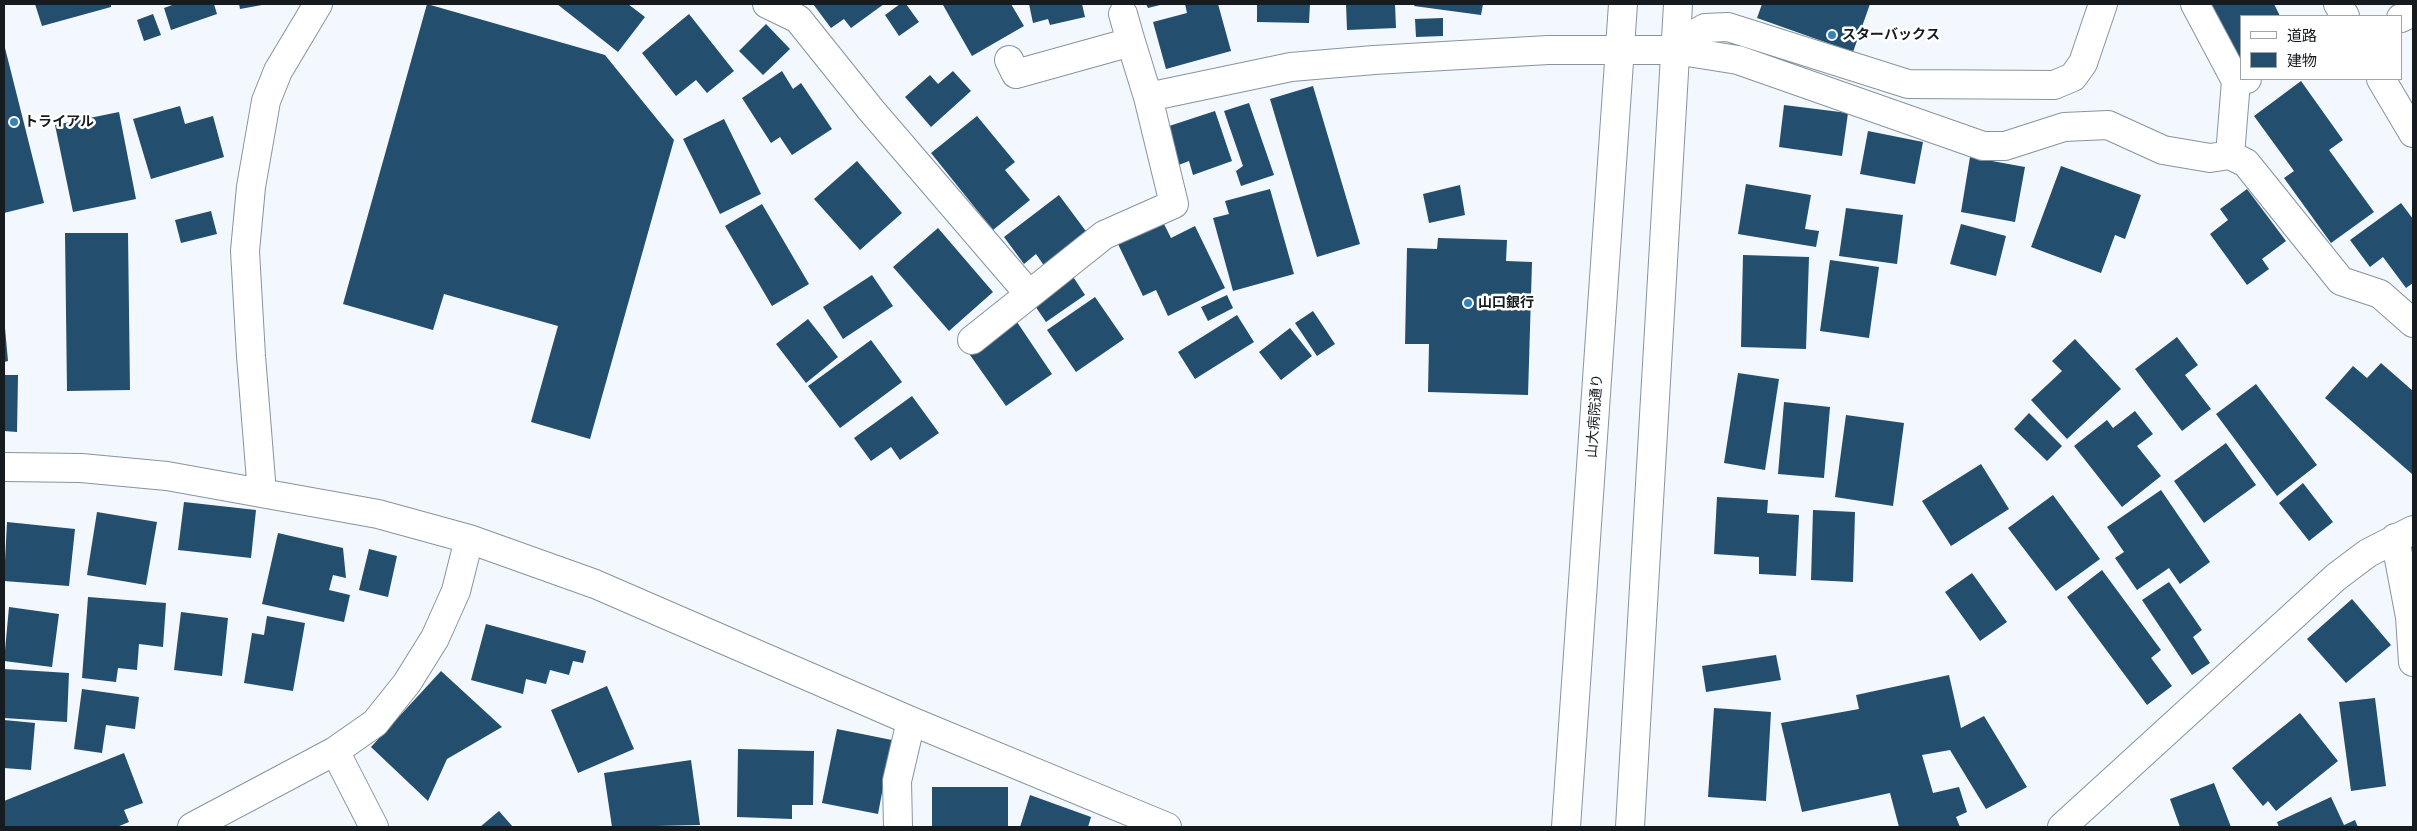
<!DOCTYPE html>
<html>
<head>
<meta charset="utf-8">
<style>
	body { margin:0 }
	#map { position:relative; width:2417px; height:831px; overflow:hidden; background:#f2f8fd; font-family:"IBM Plex Sans","Noto Sans JP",sans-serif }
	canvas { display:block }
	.frame { position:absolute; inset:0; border:5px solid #151b1f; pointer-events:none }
	.legend { position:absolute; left:2240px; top:15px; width:162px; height:65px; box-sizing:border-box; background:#fff; border:1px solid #a1a4a5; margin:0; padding:6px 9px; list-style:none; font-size:15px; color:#151b1f }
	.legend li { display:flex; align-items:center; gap:10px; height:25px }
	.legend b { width:25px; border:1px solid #a1a4a5 }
</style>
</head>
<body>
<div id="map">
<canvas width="2417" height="831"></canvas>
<div class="frame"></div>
<ul class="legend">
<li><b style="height:6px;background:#fff"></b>道路</li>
<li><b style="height:14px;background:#234e6d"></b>建物</li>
</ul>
</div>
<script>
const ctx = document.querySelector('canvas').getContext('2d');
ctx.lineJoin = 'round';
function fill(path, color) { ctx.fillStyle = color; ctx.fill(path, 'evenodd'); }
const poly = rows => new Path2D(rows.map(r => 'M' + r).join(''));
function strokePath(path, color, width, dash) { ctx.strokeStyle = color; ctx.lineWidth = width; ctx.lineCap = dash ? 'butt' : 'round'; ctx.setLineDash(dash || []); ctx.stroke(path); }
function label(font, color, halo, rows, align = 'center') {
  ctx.font = font + ' "IBM Plex Sans","Noto Sans JP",sans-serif'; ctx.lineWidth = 5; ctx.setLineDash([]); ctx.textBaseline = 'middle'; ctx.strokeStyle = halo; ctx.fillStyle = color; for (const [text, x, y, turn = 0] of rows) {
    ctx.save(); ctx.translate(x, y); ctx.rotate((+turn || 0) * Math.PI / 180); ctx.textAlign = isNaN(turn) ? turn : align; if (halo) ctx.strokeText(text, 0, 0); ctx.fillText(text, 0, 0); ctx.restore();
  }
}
const building = poly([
	[35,4,111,4,111,7,42,26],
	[175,4,214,4,217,14,171,30,164,8],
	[239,4,262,4,262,5,240,9],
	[427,4,605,55,674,140,590,439,531,422,558,326,444,294,433,330,343,304],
	[557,4,628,4,645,17,618,52],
	[813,4,884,4,851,28,844,19,831,28],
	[900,4,906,4,919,22,899,36,885,15],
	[946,4,1011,4,1024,26,972,56,943,5],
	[1029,4,1082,4,1085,17,1050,25,1048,19,1033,23],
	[1146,4,1164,4,1148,8],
	[1185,4,1218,4,1231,51,1166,69,1153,22,1187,13],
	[1257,4,1310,4,1309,23,1257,22],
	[1346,4,1395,4,1396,28,1347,30],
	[1415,4,1483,4,1481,15,1414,6],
	[1762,4,1870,4,1853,52,1757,18],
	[2211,4,2274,4,2280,16,2241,16,2241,66],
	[153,14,161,35,144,41,137,20],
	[689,14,734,71,707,93,696,80,676,96,642,53],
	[1443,18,1443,36,1416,37,1415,19],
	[766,24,790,49,763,75,739,51],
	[4,44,44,203,4,213],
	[782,71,793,89,801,83,832,129,792,155,780,137,771,143,742,98],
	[953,71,971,91,931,127,905,97,930,75,938,84],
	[2301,81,2343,140,2329,150,2374,212,2331,243,2284,178,2294,171,2254,116],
	[1313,86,1360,244,1317,257,1270,99],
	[1249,103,1274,175,1241,186,1236,171,1243,166,1224,111],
	[1784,105,1848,113,1842,156,1779,147],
	[180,106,185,124,213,116,224,157,151,179,133,119],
	[1215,111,1232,161,1193,175,1189,161,1176,166,1163,128],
	[119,112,136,199,73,212,55,125],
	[977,116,1015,162,1005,170,1030,200,993,230,931,153],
	[724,119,761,194,720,214,683,139],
	[1868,131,1923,142,1915,184,1860,174],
	[1970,157,2025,167,2015,222,1961,212],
	[857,161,902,213,860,250,814,199],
	[2061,166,2141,195,2125,239,2115,235,2101,273,2031,247],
	[1746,184,1811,195,1805,229,1819,231,1816,247,1738,234],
	[1460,185,1465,215,1429,223,1423,194],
	[1270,189,1294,274,1233,291,1213,218,1229,214,1225,201],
	[2247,189,2286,241,2262,259,2269,269,2247,285,2210,234,2228,220,2220,209],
	[1059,195,1088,234,1045,267,1036,254,1024,264,1004,237],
	[2401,203,2413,219,2413,283,2406,288,2383,257,2370,267,2350,240],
	[762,204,809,284,772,306,725,226],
	[1846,208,1903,215,1897,264,1839,256],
	[211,211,217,234,181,243,175,220],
	[1162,220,1171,238,1195,226,1225,288,1168,316,1156,290,1143,296,1117,242],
	[1961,224,2006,236,1996,276,1950,264],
	[938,228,993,292,949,331,893,267],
	[65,233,128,233,130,390,67,391],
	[1438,238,1507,240,1506,261,1532,262,1528,395,1428,392,1429,344,1405,344,1407,248,1437,249],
	[1743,255,1809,257,1806,349,1741,347],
	[1830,260,1879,267,1869,338,1820,331],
	[1070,272,1085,295,1046,322,1031,300],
	[872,275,893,306,843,339,823,307],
	[1227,295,1233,308,1208,321,1201,307],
	[1095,297,1124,339,1076,372,1047,330],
	[1313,311,1335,344,1317,356,1295,323],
	[1237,315,1254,342,1195,379,1178,352],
	[4,317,8,361,4,362],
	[808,319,838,357,806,383,776,344],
	[1017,322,1052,374,1006,406,970,355],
	[1290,328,1312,356,1281,380,1259,352],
	[2177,337,2198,365,2185,375,2211,409,2182,431,2135,369],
	[2075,339,2121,389,2067,439,2031,400,2062,371,2052,361],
	[871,340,902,382,840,428,808,386],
	[2381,363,2413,391,2412,474,2325,398,2353,366,2367,378],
	[1738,373,1779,379,1765,470,1724,463],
	[4,375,18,375,17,432,4,431],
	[2256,384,2317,465,2277,496,2216,414],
	[912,396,939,433,900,460,891,447,871,461,854,438],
	[1784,402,1830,407,1824,478,1778,474],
	[2135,411,2153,434,2137,446,2161,476,2122,507,2074,446,2107,420,2113,428],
	[2029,413,2062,446,2047,461,2014,429],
	[1846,415,1904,423,1893,506,1835,497],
	[2226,443,2256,485,2204,523,2174,481],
	[1981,464,2009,509,1951,546,1922,501],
	[2303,483,2333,522,2309,541,2279,503],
	[2161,490,2210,562,2180,584,2169,568,2137,590,2115,558,2124,552,2107,527],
	[2053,495,2100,559,2056,591,2008,528],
	[1717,497,1768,500,1767,513,1799,515,1796,576,1759,574,1759,557,1714,554],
	[184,502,256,510,251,558,178,550],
	[1813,510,1855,512,1853,582,1811,580],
	[97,512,157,522,146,585,87,575],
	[7,522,75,529,69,586,4,581],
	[278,533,343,548,346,578,333,575,329,590,350,595,344,622,262,604],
	[369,549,397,556,388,597,359,590],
	[2102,570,2161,650,2151,658,2172,686,2147,705,2067,597],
	[1972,573,2007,622,1980,641,1945,592],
	[2169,582,2202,630,2193,637,2210,663,2192,675,2142,600],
	[88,597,166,603,163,647,139,644,137,670,118,668,116,682,82,678],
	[2352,599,2391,645,2346,683,2307,639],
	[9,607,59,614,52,667,4,661],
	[181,612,228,618,222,676,174,670],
	[267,616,305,623,293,691,244,683,252,633,264,635],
	[486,624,586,651,583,663,573,661,569,675,550,670,546,684,526,679,523,694,471,680],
	[1776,655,1781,680,1706,692,1702,666],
	[4,669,69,673,67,722,4,718],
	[441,671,502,727,447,759,428,801,371,747],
	[1949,675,1961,728,1984,716,2027,787,1986,809,1950,750,1922,755,1933,793,1959,787,1967,812,1956,817,1960,827,1899,827,1890,793,1802,812,1781,723,1859,709,1856,695],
	[607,686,634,749,578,773,551,710],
	[82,689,139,697,135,729,106,725,102,753,74,749],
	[2375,698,2386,786,2351,791,2339,702],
	[1714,708,1771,712,1766,801,1708,797],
	[2300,713,2338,761,2276,811,2268,801,2263,806,2232,768],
	[4,720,35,723,31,770,4,768],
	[837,729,892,740,878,814,822,803],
	[738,749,814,751,813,805,792,805,792,819,737,817],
	[124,753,143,803,124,810,129,822,117,827,4,827,4,801],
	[691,760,700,825,612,827,604,773],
	[2214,783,2231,827,2180,827,2170,799],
	[932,787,1008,787,1008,827,932,827],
	[1030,795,1091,817,1088,827,1020,827],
	[2331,797,2344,825,2355,820,2358,827,2279,827,2277,822],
	[499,811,513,827,480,827]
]);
const minor = poly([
	[767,4,798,19,871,110,1029,294],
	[2195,4,2236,81],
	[2338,4,2345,16],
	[2401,18,2413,12],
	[1675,50,1691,36,1705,28,1728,27,1908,84,2054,85,2073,77,2083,63,2103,4],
	[1009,60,1016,74,1131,42,1123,14],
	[2381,79,2413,133],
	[1148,97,1291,67,1374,60,1548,50,1675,50,1738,60,1983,146,2005,146,2064,127,2108,125,2163,150,2210,158,2230,155,2246,163,2341,281,2380,294,2413,323],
	[2230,155,2236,81,2247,79],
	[972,340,1104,235,1174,204,1148,97,1131,42],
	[4,467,81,468,167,476,378,514,469,539,595,584,911,721,1167,827],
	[262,493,251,356,245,251,251,187,266,101,278,71,318,4],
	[2395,538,2410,617,2413,662],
	[335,751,374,827],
	[192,827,335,751,375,723,407,683,435,638,456,591,469,539],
	[898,827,897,781,911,721],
	[1566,827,1623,4],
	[1630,827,1678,4],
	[2062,827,2336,577,2368,553,2413,530]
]);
const markers = [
	[1832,35,5,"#3882b6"],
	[14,122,5,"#3882b6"],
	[1468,303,5,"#3882b6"]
];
const poiNames = [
	["スターバックス",1842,35],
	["トライアル",24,122],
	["山口銀行",1478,303]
];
const streetNames = [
	["山大病院通り",1595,416,-86]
];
fill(building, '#234e6d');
strokePath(minor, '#8694a0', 30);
strokePath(minor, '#fff', 28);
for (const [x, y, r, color] of markers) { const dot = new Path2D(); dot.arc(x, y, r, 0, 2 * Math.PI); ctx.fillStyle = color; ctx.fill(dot); strokePath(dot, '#fff', 2); }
label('bold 14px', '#151b1f', '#fff', poiNames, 'left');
label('14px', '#151b1f', '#fff', streetNames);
</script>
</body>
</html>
